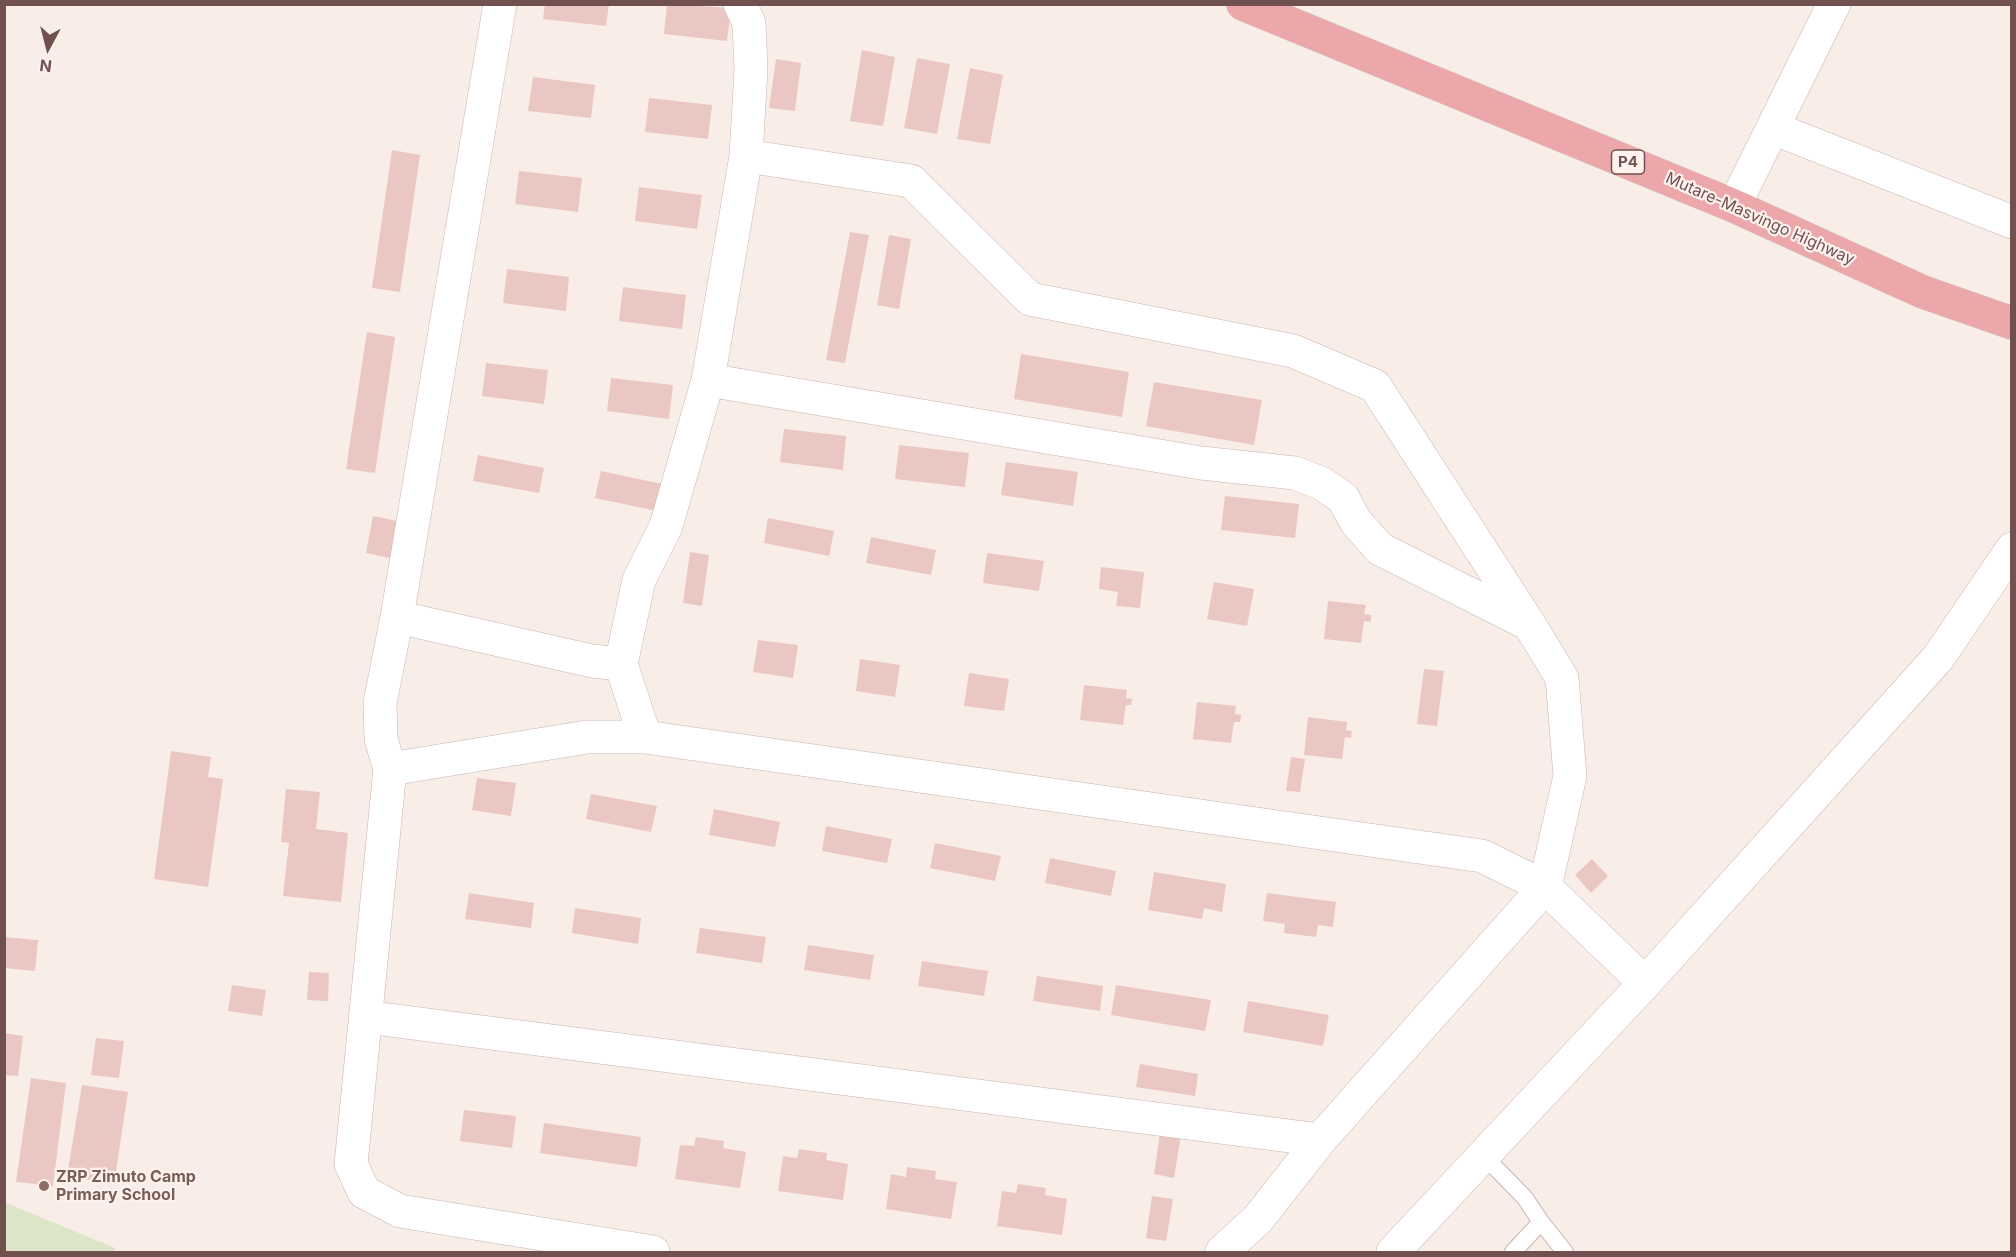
<!DOCTYPE html>
<html>
<head>
<meta charset="utf-8">
<style>
	body { margin:0 }
	#map { position:relative; width:2016px; height:1257px; overflow:hidden; background:#f9ede8; font-family:Inter,sans-serif }
	canvas { display:block }
	.frame { position:absolute; inset:0; border:6px solid #70514f; pointer-events:none }
	.north { position:absolute; left:18px; top:18px; width:60px; height:60px; -webkit-text-stroke:4px #fdf2ee; paint-order:stroke; rotate:187deg; font-size:16px; font-weight:700; line-height:24px; text-align:center; color:#70514f }
	.north::after { content:''; display:block; margin:auto; width:21px; height:27px; background:#70514f; clip-path:polygon(50% 0,100% 100%,50% 72%,0 100%) }
</style>
</head>
<body>
<div id="map">
<canvas width="2016" height="1257"></canvas>
<div class="frame"></div>
<div class="north">N</div>
</div>
<script>
const ctx = document.querySelector('canvas').getContext('2d');
ctx.lineJoin = 'round';
function fill(path, color) { ctx.fillStyle = color; ctx.fill(path, 'evenodd'); }
const poly = rows => new Path2D(rows.map(r => 'M' + r).join(''));
function strokePath(path, color, width, dash) { ctx.strokeStyle = color; ctx.lineWidth = width; ctx.lineCap = dash ? 'butt' : 'round'; ctx.setLineDash(dash || []); ctx.stroke(path); }
function label(font, color, halo, rows, align = 'center') {
  ctx.font = font + ' Inter,sans-serif'; ctx.lineWidth = 4.5; ctx.setLineDash([]); ctx.textBaseline = 'middle'; ctx.strokeStyle = halo; ctx.fillStyle = color; for (const [text, x, y, turn = 0] of rows) {
    ctx.save(); ctx.translate(x, y); ctx.rotate((+turn || 0) * Math.PI / 180); ctx.textAlign = isNaN(turn) ? turn : align; if (halo) ctx.strokeText(text, 0, 0); ctx.fillText(text, 0, 0); ctx.restore();
  }
}
const green = poly([
	[4,1202,115,1248,113,1252,5,1252]
]);
const building = poly([
	[545,4,609,4,606,26,543,19],
	[667,4,731,8,727,41,664,34],
	[862,50,895,57,883,126,850,121],
	[917,58,950,64,937,134,904,128],
	[776,59,801,63,795,111,769,108],
	[970,68,1003,75,990,144,957,139],
	[533,77,595,85,591,118,528,111],
	[649,98,712,105,708,139,645,132],
	[392,150,420,155,400,292,372,288],
	[519,171,582,178,578,212,515,204],
	[639,187,702,195,697,229,635,221],
	[850,232,869,235,845,363,826,360],
	[889,235,911,239,899,309,877,305],
	[507,269,569,277,566,311,503,303],
	[623,287,686,295,682,329,619,321],
	[367,332,395,337,375,473,346,469],
	[1021,354,1129,372,1122,417,1014,399],
	[486,363,548,370,544,404,482,396],
	[611,378,673,385,669,419,607,411],
	[1154,382,1262,400,1254,445,1146,426],
	[784,429,846,436,843,470,780,462],
	[899,445,969,453,965,487,895,479],
	[478,455,544,468,539,493,473,481],
	[1006,462,1078,472,1073,506,1001,495],
	[601,471,662,484,657,511,595,498],
	[1225,496,1299,504,1295,538,1221,530],
	[373,516,402,522,394,559,366,553],
	[768,518,834,531,829,556,764,543],
	[871,537,936,550,931,575,866,563],
	[690,552,709,555,702,606,683,603],
	[987,553,1044,561,1039,591,983,583],
	[1101,567,1144,572,1140,608,1116,606,1118,592,1099,589],
	[1214,582,1254,589,1247,626,1207,619],
	[1328,601,1366,605,1364,614,1371,615,1371,622,1364,621,1361,643,1324,639],
	[758,640,798,645,793,678,753,672],
	[860,659,900,665,895,697,856,691],
	[1424,669,1444,671,1437,726,1417,724],
	[969,673,1009,679,1004,711,964,706],
	[1084,685,1127,690,1126,698,1132,699,1131,705,1126,705,1123,725,1080,720],
	[1197,702,1236,706,1235,714,1241,715,1240,722,1234,722,1231,743,1193,739],
	[1308,717,1347,722,1346,730,1352,731,1351,738,1345,737,1342,759,1304,755],
	[171,751,211,757,208,777,223,779,208,887,154,879],
	[1291,757,1305,759,1300,792,1286,791],
	[477,778,516,783,511,816,472,810],
	[286,789,320,792,316,829,348,833,341,902,283,896,289,843,281,842],
	[591,794,657,806,651,832,586,819],
	[714,809,780,822,775,847,709,835],
	[826,826,892,839,887,863,822,851],
	[935,843,1001,856,995,881,930,868],
	[1050,858,1116,871,1111,896,1045,883],
	[1592,859,1608,876,1591,893,1575,875],
	[1154,872,1226,884,1222,912,1204,908,1202,919,1148,910],
	[469,893,534,903,531,928,465,919],
	[1267,893,1336,902,1333,927,1318,925,1316,937,1284,933,1285,924,1263,921],
	[575,908,641,918,638,944,572,933],
	[700,928,766,937,762,963,696,953],
	[4,937,38,940,35,971,4,968],
	[808,945,874,955,870,980,804,970],
	[922,961,988,971,984,996,918,986],
	[309,972,329,973,328,1001,307,1000],
	[1037,976,1103,986,1100,1011,1033,1001],
	[232,985,266,990,262,1016,228,1011],
	[1116,985,1211,1000,1205,1031,1111,1015],
	[1248,1001,1329,1015,1323,1046,1243,1032],
	[4,1033,23,1036,18,1076,4,1075],
	[96,1038,124,1041,119,1078,91,1075],
	[1140,1064,1198,1074,1195,1096,1136,1087],
	[31,1078,66,1083,53,1186,16,1182],
	[82,1085,128,1092,114,1184,67,1176],
	[464,1110,516,1116,512,1148,460,1141],
	[544,1123,641,1137,637,1167,540,1153],
	[1160,1133,1181,1135,1174,1178,1154,1174],
	[696,1137,724,1141,723,1148,746,1152,740,1188,675,1179,680,1145,694,1146],
	[799,1149,827,1153,826,1160,848,1164,843,1200,778,1191,783,1156,797,1158],
	[907,1167,936,1171,935,1179,957,1182,951,1219,886,1209,891,1174,906,1177],
	[1018,1184,1046,1188,1045,1195,1067,1199,1062,1235,997,1226,1002,1191,1016,1193],
	[1152,1196,1173,1199,1166,1241,1146,1238]
]);
const lane = poly([
	[1484,1156,1525,1198,1541,1222,1513,1252],
	[1541,1222,1565,1252]
]);
const street = poly([
	[500,4,397,617,380,703,381,739,390,769,351,1164,364,1192,400,1211,653,1252],
	[1775,129,2012,222],
	[746,156,911,181,1030,299,1293,351,1375,386,1529,624],
	[1734,206,1834,4],
	[708,380,1201,463,1295,473,1321,483,1343,498,1356,522,1380,549,1529,624,1562,678,1570,776,1545,887,1320,1140,1258,1219,1222,1252],
	[397,617,592,661,621,664,639,580,666,526,708,380,746,156,751,69,749,23,740,4],
	[621,664,645,737],
	[390,769,587,737,645,737,1482,856,1545,887,1645,983],
	[366,1017,1320,1140]
]);
const secondary = poly([
	[1393,1252,1645,983,1938,658,2012,549]
]);
const highway = poly([
	[1243,4,1734,206,1923,292,2012,323]
]);
const markers = [
	[44,1186,6,"#8d6e63"]
];
const shields = [
	[1628,162,33]
];
const shieldNames = [
	["P4",1628,162]
];
const streetNames = [
	["Mutare-Masvingo Highway",1760,219,24]
];
const educationNames = [
	["ZRP Zimuto Camp",56,1177],
	["Primary School",56,1195]
];
fill(green, '#dde5c8');
fill(building, '#ebc7c3');
strokePath(lane, '#cab3af', 18);
strokePath(street, '#cab3af', 34);
strokePath(secondary, '#ceb4b0', 34);
strokePath(highway, '#d4cbca', 34);
strokePath(lane, '#fff', 16);
strokePath(street, '#fff', 33);
strokePath(secondary, '#fff', 33);
strokePath(highway, '#eba7a9', 33);
for (const [x, y, r, color] of markers) { const dot = new Path2D(); dot.arc(x, y, r, 0, 2 * Math.PI); ctx.fillStyle = color; ctx.fill(dot); strokePath(dot, '#fdf2ee', 2); }
for (const [x, y, w] of shields) { const box = new Path2D(); box.roundRect(x - w / 2, y - 12, w, 24, 4.5); ctx.fillStyle = '#fdf2ee'; ctx.fill(box); strokePath(box, '#70514f', 1.5); }
label('bold 15px', '#70514f', null, shieldNames);
label('16px', '#70514f', '#fdf2ee', streetNames);
label('bold 16px', '#785e54', '#fdf2ee', educationNames, 'left');
</script>
</body>
</html>
